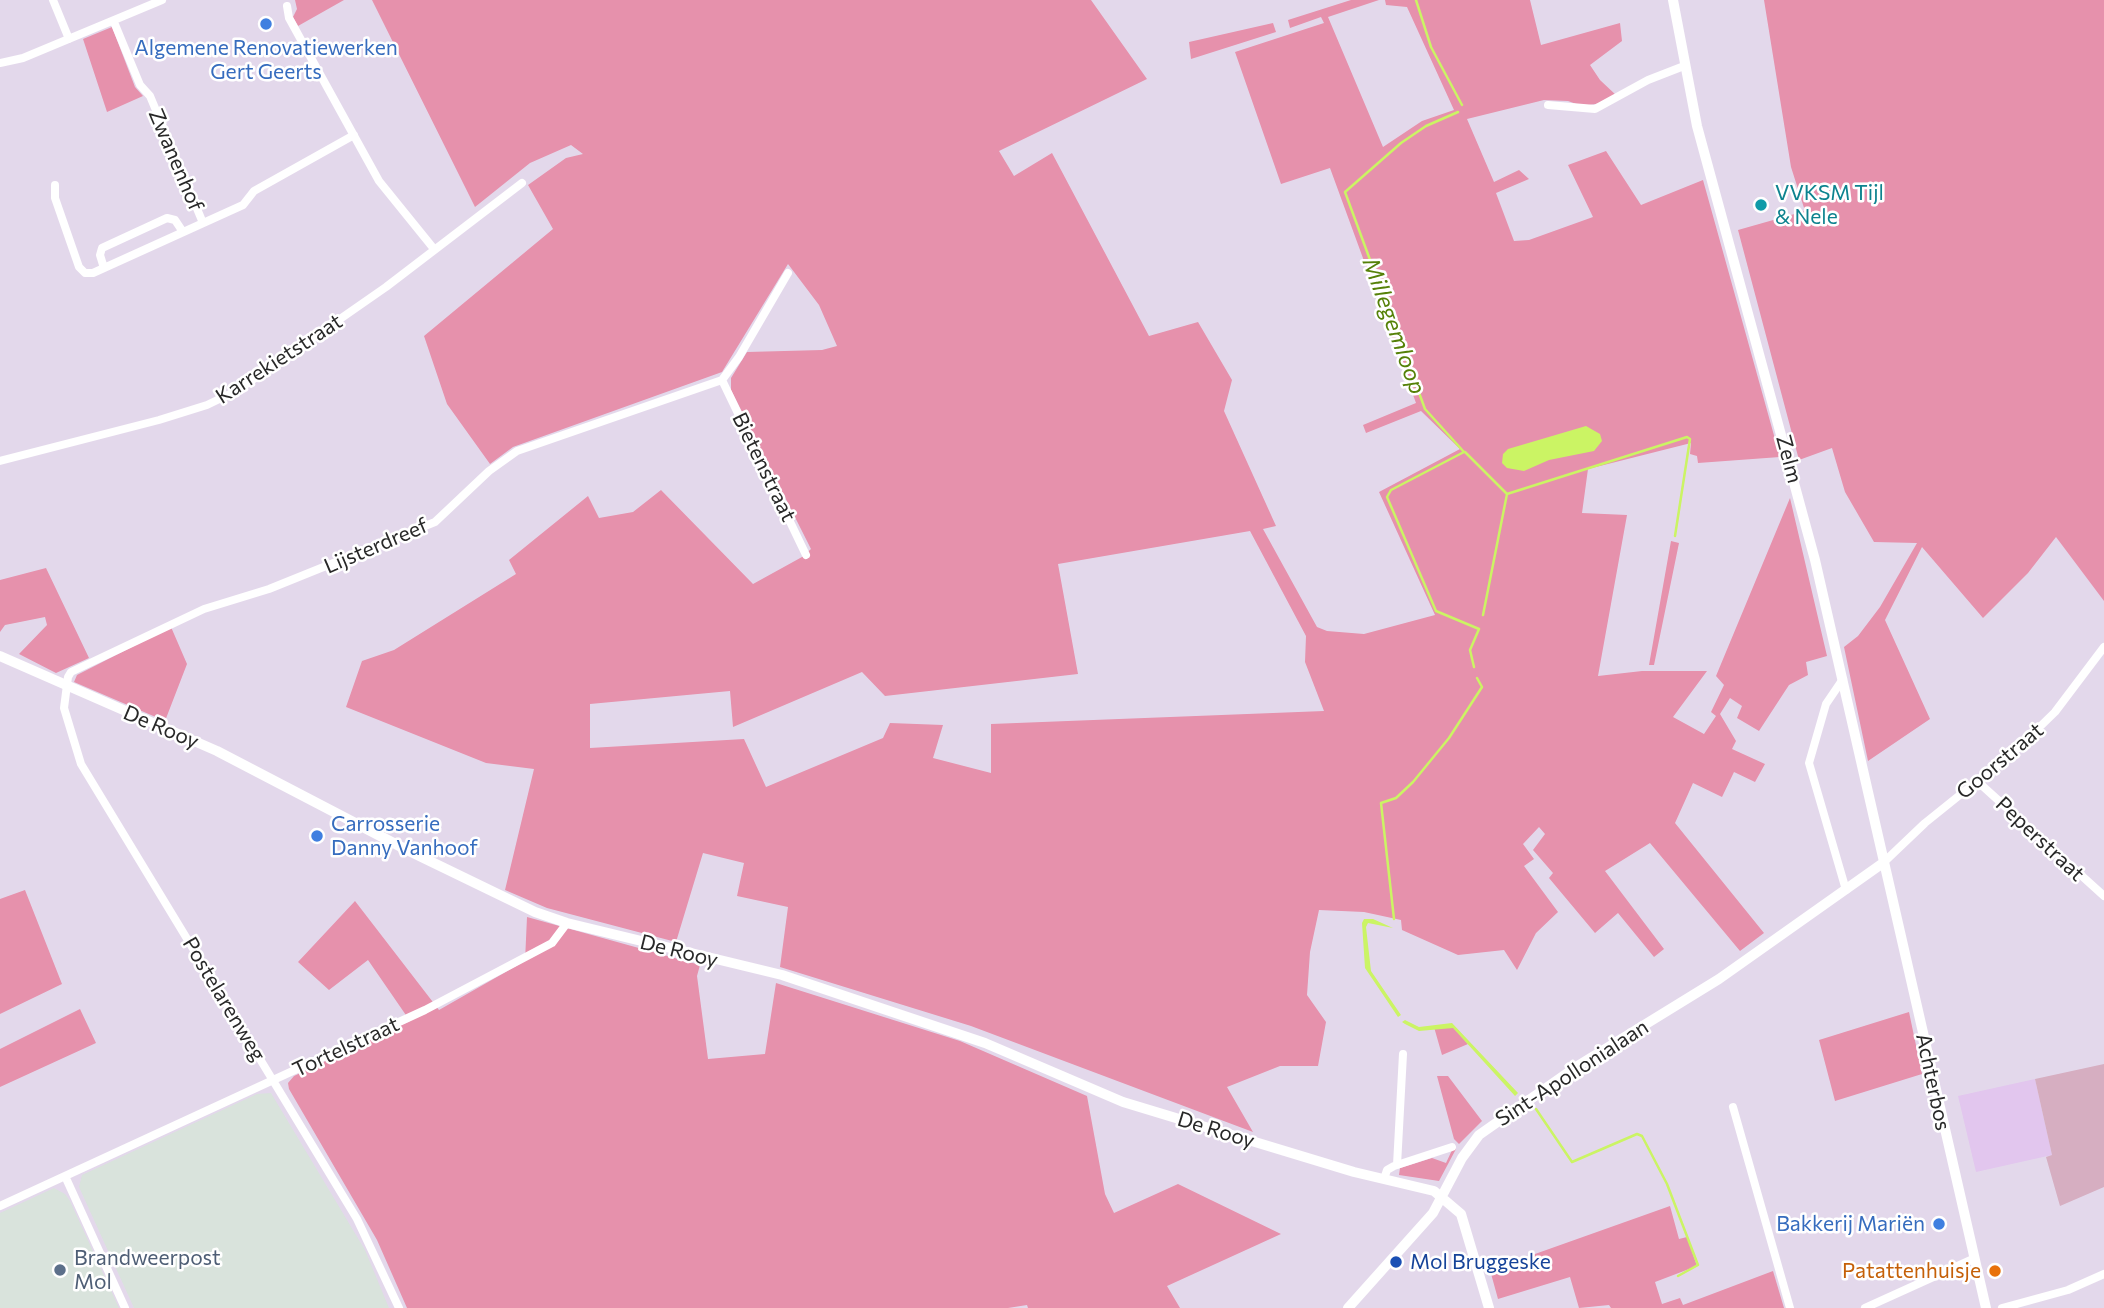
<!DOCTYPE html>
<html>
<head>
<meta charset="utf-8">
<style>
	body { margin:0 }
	canvas { display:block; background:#e3d8eb }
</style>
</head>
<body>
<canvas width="2104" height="1308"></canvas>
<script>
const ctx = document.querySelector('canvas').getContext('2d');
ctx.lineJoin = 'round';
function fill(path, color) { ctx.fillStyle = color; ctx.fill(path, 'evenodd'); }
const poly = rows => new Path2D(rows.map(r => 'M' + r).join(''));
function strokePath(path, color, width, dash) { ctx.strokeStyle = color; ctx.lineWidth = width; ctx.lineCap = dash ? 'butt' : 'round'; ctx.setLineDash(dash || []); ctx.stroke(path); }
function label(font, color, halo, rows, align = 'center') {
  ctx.font = font + ' Commissioner,sans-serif'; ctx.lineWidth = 5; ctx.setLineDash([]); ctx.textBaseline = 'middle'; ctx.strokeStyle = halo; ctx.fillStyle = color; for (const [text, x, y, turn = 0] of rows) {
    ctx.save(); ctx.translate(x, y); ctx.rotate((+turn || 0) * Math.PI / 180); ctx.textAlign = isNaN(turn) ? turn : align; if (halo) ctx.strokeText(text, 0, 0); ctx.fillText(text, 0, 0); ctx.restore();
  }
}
const industrial = poly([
	[271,1093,365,1250,389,1308,134,1308,79,1187,82,1175,257,1094],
	[54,1188,65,1194,70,1201,119,1308,0,1308,0,1213]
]);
const education = poly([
	[2035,1079,2052,1155,1976,1172,1958,1096]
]);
const green = poly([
	[295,0,344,0,298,26,293,17,297,9],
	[372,0,1091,0,1147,79,999,151,1014,176,1052,153,1149,336,1198,322,1232,380,1224,411,1276,526,1263,529,1317,627,1327,631,1364,634,1435,615,1379,492,1460,449,1421,411,1366,433,1363,425,1416,403,1330,168,1281,184,1235,52,1324,23,1321,17,1290,28,1288,20,1351,0,1379,0,1328,17,1383,147,1422,121,1454,110,1407,7,1386,5,1385,0,1530,0,1541,45,1620,23,1622,41,1590,65,1600,80,1617,96,1602,103,1582,106,1568,101,1544,100,1467,119,1494,182,1519,170,1529,179,1496,193,1514,241,1529,240,1593,217,1568,165,1606,151,1641,205,1703,180,1780,457,1698,463,1697,456,1690,454,1691,443,1588,469,1582,513,1627,515,1598,676,1642,671,1707,671,1673,717,1704,734,1716,716,1711,712,1724,685,1716,676,1790,498,1827,656,1806,662,1808,675,1789,685,1759,731,1737,718,1742,706,1730,698,1720,714,1736,741,1732,749,1765,764,1755,782,1734,772,1722,797,1693,783,1675,823,1764,933,1740,951,1650,843,1605,871,1664,949,1654,957,1618,913,1595,933,1549,878,1553,873,1533,850,1545,834,1539,827,1523,844,1534,859,1524,866,1558,912,1536,933,1517,970,1504,950,1458,955,1402,930,1401,920,1364,912,1319,910,1310,952,1307,995,1326,1022,1318,1066,1280,1066,1227,1087,1253,1132,971,1026,780,967,788,907,737,896,744,863,703,853,676,942,547,908,505,890,534,769,486,763,346,707,362,661,394,650,516,574,509,560,588,496,599,518,633,512,661,490,753,584,802,557,811,549,731,390,731,378,747,352,822,350,837,346,819,305,788,264,722,372,513,447,490,464,447,404,424,336,553,229,528,185,566,158,583,154,571,145,530,163,475,207],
	[1250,531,1306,636,1305,662,1324,711,991,724,991,773,933,758,943,725,890,723,883,738,766,787,744,739,590,748,590,704,730,691,733,727,862,672,885,696,1078,674,1058,564],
	[1764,0,2104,0,2104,601,2056,537,2028,573,1983,618,1922,547,1885,620,1930,719,1868,761,1844,647,1858,636,1880,607,1917,543,1874,542,1845,492,1832,448,1799,460,1738,230,1805,211,1791,167],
	[1273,23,1276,32,1191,59,1189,42],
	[112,27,135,87,143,96,107,112,83,39],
	[1671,541,1679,543,1654,665,1649,665],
	[46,568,89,658,56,673,19,654,47,625,45,617,5,625,0,632,0,580],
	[171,627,187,664,165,721,74,682,77,675],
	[25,890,62,984,0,1014,0,899],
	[355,901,439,1010,525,961,527,917,700,965,697,976,708,1059,765,1054,776,983,960,1041,1087,1096,1105,1194,1114,1213,1178,1184,1281,1234,1167,1286,1180,1308,1028,1308,1027,1305,1008,1308,407,1308,377,1240,289,1089,288,1083,294,1076,410,1021,368,960,329,990,298,962],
	[80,1009,96,1043,0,1087,0,1049],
	[1909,1012,1922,1074,1835,1101,1819,1040],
	[1446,1025,1453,1027,1468,1044,1442,1055,1434,1027],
	[1437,1076,1448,1076,1482,1121,1459,1144,1454,1139],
	[1453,1148,1456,1149,1439,1181,1399,1175,1400,1168,1432,1158,1446,1163],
	[1670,1206,1679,1239,1687,1237,1697,1266,1655,1282,1662,1304,1680,1298,1683,1305,1773,1271,1784,1308,1611,1308,1609,1305,1579,1308,1570,1277,1498,1299,1490,1270]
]);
const cemetery = poly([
	[2104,1064,2104,1187,2060,1206,2046,1157,2052,1155,2035,1079]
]);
const water = poly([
	[1586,426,1600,434,1602,441,1594,451,1549,460,1524,471,1507,468,1502,463,1503,454,1508,449],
	[1373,919,1393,928,1368,923,1366,927,1371,971,1401,1015,1398,1017,1365,968,1362,923,1364,919],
	[1405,1020,1419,1027,1452,1023,1518,1093,1515,1096,1453,1028,1419,1031,1405,1024,1402,1022]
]);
const stream = poly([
	[1416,0,1431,47,1462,105],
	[1458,112,1426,126,1401,143,1345,192,1425,409,1464,452,1391,490,1387,497,1436,611,1479,629,1470,650,1474,667],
	[1465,452,1507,494,1483,615],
	[1507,494,1687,437,1690,439,1675,536],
	[1394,919,1381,803,1396,798,1413,782,1449,738,1482,687,1477,678],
	[1536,1109,1572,1162,1637,1134,1642,1136,1667,1184,1698,1265,1678,1276]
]);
const minor = poly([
	[53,0,69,39],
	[287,6,289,18,379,181,434,249],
	[114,22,140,85,150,96,203,223],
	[0,63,23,58,162,0],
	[1548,105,1595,109,1648,80,1684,66],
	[55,185,55,198,79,267,85,273,93,273,243,205,254,191,354,135],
	[104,268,100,255,102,248,167,218,175,220,183,232],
	[722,380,806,555],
	[0,461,159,420,207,405,238,390,386,287,522,183],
	[1843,679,1826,704,1809,763,1846,890],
	[1977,781,2104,896],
	[1883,863,1925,823,2017,749,2055,712,2104,647],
	[1733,1107,1790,1308],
	[1397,1165,1403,1054],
	[65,1176,125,1308],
	[1384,1179,1387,1170,1394,1166,1452,1147],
	[0,1206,425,1010,552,943,567,923],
	[399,1308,357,1219,81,764,64,708,68,677,71,672,204,609,269,589,435,522,489,471,517,451,722,380,739,357,788,273],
	[1865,1308,1973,1259],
	[2002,1308,2068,1290,2104,1274]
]);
const tertiary = poly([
	[1673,0,1697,126,1815,560,1986,1308],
	[0,656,217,751,407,850,535,912,567,923,782,975,985,1043,1123,1102,1354,1172,1434,1191,1461,1214,1489,1308],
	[1348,1308,1433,1213,1462,1158,1479,1135,1576,1067,1719,979,1883,863]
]);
const markers = [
	[266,24,7,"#3f7fe0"],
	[1761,205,7,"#0f9aa8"],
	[317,836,7,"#3f7fe0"],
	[1939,1224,7,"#3f7fe0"],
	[1396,1262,7,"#1a4fb4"],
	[60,1270,7,"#5c6f8a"],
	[1995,1271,7,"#e8710a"]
];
const shopNames = [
	["Algemene Renovatiewerken",266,48],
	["Gert Geerts",266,72],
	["Carrosserie",331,824,"left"],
	["Danny Vanhoof",331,848,"left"],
	["Bakkerij Mariën",1925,1224,"right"]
];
const streetNames = [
	["Zwanenhof",176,160,67],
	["Karrekietstraat",279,359,-33],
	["Zelm",1789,459,75],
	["Bietenstraat",764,467,64],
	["Lijsterdreef",376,546,-23],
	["De Rooy",161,727,23],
	["Goorstraat",2000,761,-40],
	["Peperstraat",2040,839,43],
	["De Rooy",679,951,14],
	["Postelarenweg",224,999,59],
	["Tortelstraat",346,1047,-25],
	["Sint-Apollonialaan",1572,1073,-33],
	["Achterbos",1933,1082,78],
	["De Rooy",1216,1130,17]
];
const cultureNames = [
	["VVKSM Tijl",1775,193],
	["& Nele",1775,217]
];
const serviceNames = [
	["Brandweerpost",74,1258],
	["Mol",74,1282]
];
const transitNames = [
	["Mol Bruggeske",1410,1262]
];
const foodNames = [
	["Patattenhuisje",1981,1271]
];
const waterNames = [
	["Millegemloop",1394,326,70]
];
fill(industrial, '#d9e3dc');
fill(education, '#e2c6ee');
fill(green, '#e691ac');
fill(cemetery, '#d6aec1');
fill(water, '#cbf464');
strokePath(stream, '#cbf464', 2.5);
strokePath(minor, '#fff', 8);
strokePath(tertiary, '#fff', 10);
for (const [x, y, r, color] of markers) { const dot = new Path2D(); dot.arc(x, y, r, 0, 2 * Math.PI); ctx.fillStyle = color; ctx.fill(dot); strokePath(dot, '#fff', 2.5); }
label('21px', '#366cbe', '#fff', shopNames);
label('21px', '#282828', '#fff', streetNames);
label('21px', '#0d838f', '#fff', cultureNames, 'left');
label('21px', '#4e5e75', '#fff', serviceNames, 'left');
label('21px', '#164399', '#fff', transitNames, 'left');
label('21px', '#c56008', '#fff', foodNames, 'right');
label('italic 23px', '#558108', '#fff', waterNames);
</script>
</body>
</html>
